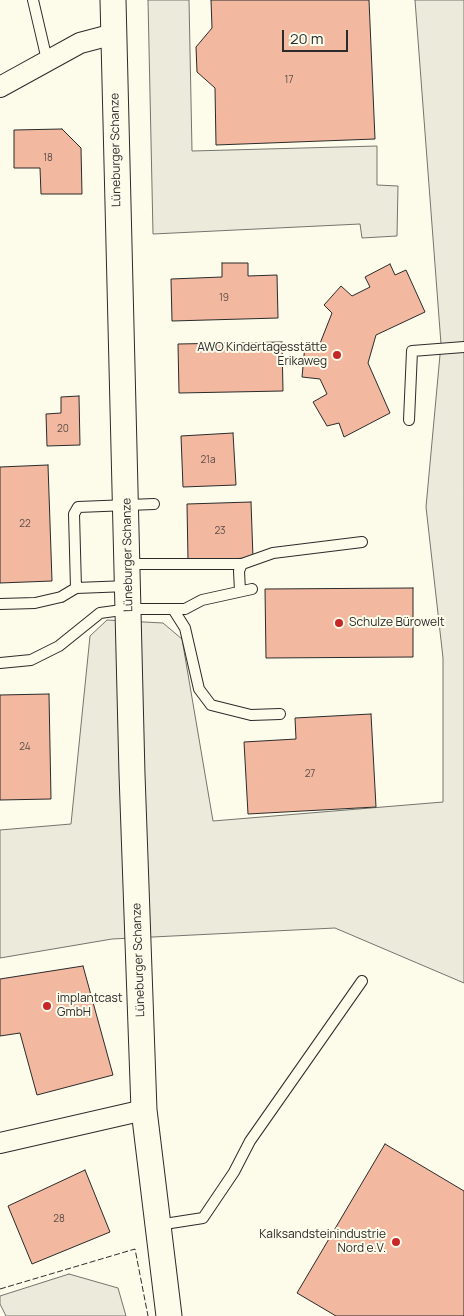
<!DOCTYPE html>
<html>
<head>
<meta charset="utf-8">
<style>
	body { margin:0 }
	#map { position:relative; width:464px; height:1316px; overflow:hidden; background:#fdfbea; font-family:Manrope,sans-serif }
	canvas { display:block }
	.scale { position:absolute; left:282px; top:30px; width:66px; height:22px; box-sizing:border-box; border:2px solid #2b2b2b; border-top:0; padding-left:6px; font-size:15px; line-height:18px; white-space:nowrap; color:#2b2b2b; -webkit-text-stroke:4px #fdfbea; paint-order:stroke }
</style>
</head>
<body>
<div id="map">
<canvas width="464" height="1316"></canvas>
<div class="scale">20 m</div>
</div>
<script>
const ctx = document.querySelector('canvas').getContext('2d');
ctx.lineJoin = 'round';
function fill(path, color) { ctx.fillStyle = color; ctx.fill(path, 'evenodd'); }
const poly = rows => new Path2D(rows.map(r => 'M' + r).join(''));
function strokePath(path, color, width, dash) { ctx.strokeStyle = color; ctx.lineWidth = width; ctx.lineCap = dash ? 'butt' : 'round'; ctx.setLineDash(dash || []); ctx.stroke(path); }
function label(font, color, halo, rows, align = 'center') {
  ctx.font = font + ' Manrope,sans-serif'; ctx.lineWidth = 4; ctx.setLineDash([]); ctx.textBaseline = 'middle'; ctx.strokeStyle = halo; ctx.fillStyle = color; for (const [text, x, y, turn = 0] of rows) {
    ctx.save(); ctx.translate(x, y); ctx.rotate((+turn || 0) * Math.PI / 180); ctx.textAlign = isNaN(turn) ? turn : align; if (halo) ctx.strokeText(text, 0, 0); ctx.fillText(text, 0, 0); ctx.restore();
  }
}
const green = poly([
	[415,0,464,0,464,983,335,928,112,939,0,958,0,830,71,824,90,636,107,620,163,623,182,639,213,821,443,802,443,658,426,507,441,344,415,0]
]);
const parking = poly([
	[148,0,189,0,192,151,377,146,377,185,398,186,397,236,362,238,360,224,153,234,148,0],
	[69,1274,118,1288,126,1316,6,1316,0,1304,0,1296,69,1274]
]);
const building = poly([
	[211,0,369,0,375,139,216,145,215,88,197,72,196,47,212,28,211,0],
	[62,129,81,148,82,194,41,194,40,168,14,168,14,130,62,129],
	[222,263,248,263,248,276,277,275,278,318,172,321,171,279,222,277,222,263],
	[390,264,395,275,406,270,425,312,376,335,368,363,390,413,344,437,339,423,327,426,313,402,327,394,320,379,302,377,305,345,319,346,332,313,324,305,341,286,352,296,370,287,365,277,390,264],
	[282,342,283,391,179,393,178,344,282,342],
	[79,396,80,445,47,446,46,414,61,413,61,397,79,396],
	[233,433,236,485,183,487,181,436,233,433],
	[48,465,52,581,0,583,0,467,48,465],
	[251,502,253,558,188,560,187,504,251,502],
	[413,588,413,657,266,658,265,589,413,588],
	[49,694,51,799,0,800,0,695,49,694],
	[371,714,376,807,248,814,244,742,296,739,295,718,371,714],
	[83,966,113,1075,37,1095,20,1033,0,1036,0,979,83,966],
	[385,1144,464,1191,464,1316,336,1316,297,1293,385,1144],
	[85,1170,110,1232,32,1264,8,1206,85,1170]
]);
const service = poly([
	[33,0,47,60],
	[409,420,412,351,464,347],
	[128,564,242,564,273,553,362,542],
	[76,588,74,514,78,507,154,504],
	[240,591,239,571,242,564],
	[0,604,35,603,61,597,76,588,128,586],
	[173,609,185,628,199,689,211,705,251,715,280,714],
	[0,663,31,660,59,646,100,613,129,609,185,609,202,600,252,589],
	[158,1225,203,1218,234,1172,250,1141,362,981]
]);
const minor = poly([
	[0,87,80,43,114,34],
	[0,1143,144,1110]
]);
const tertiary = poly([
	[113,0,132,774,144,1110,169,1316]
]);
const fence = poly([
	[0,1289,135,1249,148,1316]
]);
const markers = [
	[337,355,5,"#c62828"],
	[339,623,5,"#c62828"],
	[47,1006,5,"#c62828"],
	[396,1242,5,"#c62828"]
];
const numberNames = [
	["17",289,80],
	["18",48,158],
	["19",224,298],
	["20",63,429],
	["21a",208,460],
	["22",25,524],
	["23",220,531],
	["24",25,747],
	["27",310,774],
	["28",59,1219]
];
const streetNames = [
	["Lüneburger Schanze",116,150,-91],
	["Lüneburger Schanze",128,555,-91],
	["Lüneburger Schanze",139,960,-92]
];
const poiNames = [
	["AWO Kindertagesstätte",327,348],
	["Erikaweg",327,362],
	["Schulze Bürowelt",349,623,"left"],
	["implantcast",57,999,"left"],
	["GmbH",57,1013,"left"],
	["Kalksandsteinindustrie",386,1235],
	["Nord e.V.",386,1249]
];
fill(green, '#ecebdb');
strokePath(green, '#74746e', 1);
fill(parking, '#eceadb');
strokePath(parking, '#74746e', 1);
fill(building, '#f2b8a0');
strokePath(building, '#2b2b2b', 1);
strokePath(service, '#2b2b2b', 12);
strokePath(minor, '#2b2b2b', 22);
strokePath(tertiary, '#2b2b2b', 27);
strokePath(service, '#fdfbea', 10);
strokePath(minor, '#fdfbea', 20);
strokePath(tertiary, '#fdfbea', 25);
strokePath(fence, '#2b2b2b', 1, [6, 2.5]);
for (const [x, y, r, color] of markers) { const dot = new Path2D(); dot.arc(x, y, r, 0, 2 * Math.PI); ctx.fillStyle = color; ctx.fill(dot); strokePath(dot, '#fdfbea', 2); }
label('10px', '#5d4e48', null, numberNames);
label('12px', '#2b2b2b', '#fdfbea', streetNames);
label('12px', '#2b2b2b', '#fdfbea', poiNames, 'right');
</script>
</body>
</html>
